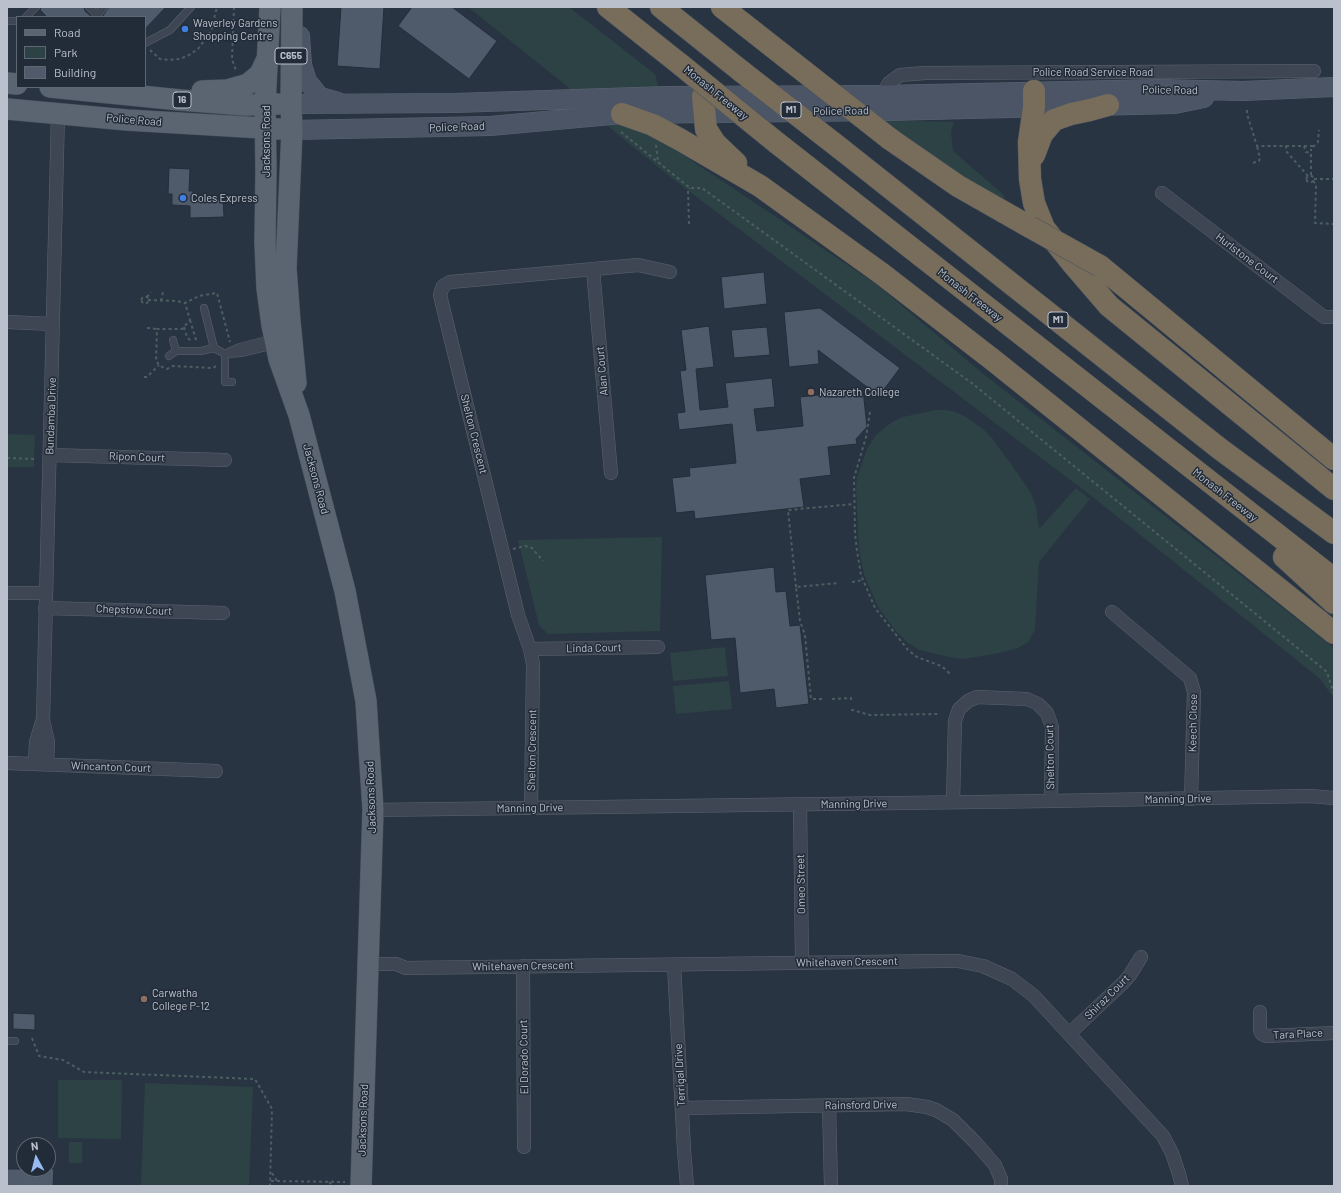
<!DOCTYPE html>
<html>
<head>
<meta charset="utf-8">
<style>
	body { margin:0 }
	#map { position:relative; width:1341px; height:1193px; overflow:hidden; background:#293442; font-family:Barlow,sans-serif }
	canvas { display:block }
	.frame { position:absolute; inset:0; border:8px solid #bac1cc; pointer-events:none }
	.legend { position:absolute; left:16px; top:16px; width:130px; height:72px; box-sizing:border-box; background:#222b38; border:1px solid #5f6773; margin:0; padding:5px 7px; list-style:none; font-size:12px; color:#bac1cc }
	.legend li { display:flex; align-items:center; gap:8px; height:20px }
	.legend b { width:20px; border:1px solid #5f6773 }
	.north { position:absolute; left:16px; top:1137px; width:40px; height:40px; box-sizing:border-box; background:#222b38; border:1px solid #5f6773; border-radius:50%; rotate:353deg; font-size:11px; font-weight:700; line-height:16px; text-align:center; color:#bac1cc }
	.north::after { content:''; display:block; margin:auto; width:14px; height:18px; background:#98baf3; clip-path:polygon(50% 0,100% 100%,50% 72%,0 100%) }
</style>
</head>
<body>
<div id="map">
<canvas width="1341" height="1193"></canvas>
<div class="frame"></div>
<ul class="legend">
<li><b style="height:5px;background:#5b6572"></b>Road</li>
<li><b style="height:11px;background:#2c4244"></b>Park</li>
<li><b style="height:11px;background:#4f5b6b"></b>Building</li>
</ul>
<div class="north">N</div>
</div>
<script>
const ctx = document.querySelector('canvas').getContext('2d');
ctx.lineJoin = 'round';
function fill(path, color) { ctx.fillStyle = color; ctx.fill(path, 'evenodd'); }
const poly = rows => new Path2D(rows.map(r => 'M' + r).join(''));
function strokePath(path, color, width, dash) { ctx.strokeStyle = color; ctx.lineWidth = width; ctx.lineCap = dash ? 'butt' : 'round'; ctx.setLineDash(dash || []); ctx.stroke(path); }
function label(font, color, halo, rows, align = 'center') {
  ctx.font = font + ' Barlow,sans-serif'; ctx.lineWidth = 3; ctx.setLineDash([]); ctx.textBaseline = 'middle'; ctx.strokeStyle = halo; ctx.fillStyle = color; for (const [text, x, y, turn = 0] of rows) {
    ctx.save(); ctx.translate(x, y); ctx.rotate((+turn || 0) * Math.PI / 180); ctx.textAlign = isNaN(turn) ? turn : align; if (halo) ctx.strokeText(text, 0, 0); ctx.fillText(text, 0, 0); ctx.restore();
  }
}
const green = poly([
	[468,7,569,7,655,74,676,150,876,284,981,372,1334,648,1334,698,1319,678,1094,498,673,179,616,133,568,87],
	[880,120,954,122,951,132,953,151,1005,196,999,202],
	[935,410,946,410,956,412,968,418,984,430,992,438,1016,471,1031,493,1036,506,1039,529,1076,488,1090,499,1039,562,1035,630,1028,642,1018,648,999,653,964,659,949,657,920,650,908,643,895,630,878,607,864,575,859,549,856,489,857,478,861,466,867,449,876,435,892,422,903,417],
	[7,434,35,435,34,467,7,467],
	[662,537,660,631,548,634,539,625,518,540],
	[725,647,728,676,673,681,670,653],
	[729,681,732,709,676,714,673,686],
	[58,1080,122,1080,121,1139,58,1138],
	[145,1083,253,1087,249,1186,141,1186],
	[69,1142,82,1142,82,1163,69,1163]
]);
const building = poly([
	[41,7,84,7,85,11,92,17,47,17,40,10,41,7],
	[109,7,166,7,145,29,145,17,102,17,109,7],
	[341,7,384,7,380,69,337,66,341,7],
	[412,7,452,7,497,41,469,79,398,26,412,7],
	[169,168,190,169,189,191,193,191,193,200,223,199,224,217,190,218,190,206,172,205,172,194,168,194,169,168],
	[764,272,767,304,724,309,721,277,764,272],
	[820,308,900,368,879,396,818,350,819,364,789,367,784,312,820,308],
	[709,326,714,367,696,369,700,410,728,407,725,383,772,378,775,407,754,409,757,431,803,426,800,397,863,390,867,427,856,439,857,444,828,447,831,475,800,479,804,507,695,519,694,511,676,513,672,478,690,476,689,468,736,463,732,424,679,430,677,413,685,412,680,371,686,370,681,330,709,326],
	[767,327,770,355,734,358,731,330,767,327],
	[774,567,776,592,786,591,790,626,800,625,809,704,776,708,774,689,740,693,735,638,711,640,705,575,774,567],
	[13,1013,35,1014,35,1030,13,1029,13,1013],
	[7,1169,54,1169,53,1186,7,1186,7,1169]
]);
const path = poly([
	[234,7,232,59,235,68,238,71],
	[150,50,160,59,169,60,180,59,189,55,198,49,211,31,217,7],
	[1247,110,1247,114,1257,146,1286,146,1286,151,1308,176],
	[621,132,690,188,702,188,973,384,1327,672,1334,694],
	[656,145,658,161],
	[1286,146,1314,146],
	[1304,146,1306,152,1311,153],
	[1313,147,1318,142,1319,130],
	[1253,163,1259,161,1260,158,1257,146],
	[1311,175,1311,149],
	'1306.5 179a3.5 3.5 0 1 1 7 0a3.5 3.5 0 1 1-7 0Z',
	[1314,179,1334,179],
	[1313,181,1316,184,1315,223,1334,224],
	[689,224,688,190,690,188],
	'141.5 300a3.5 3.5 0 1 1 7 0a3.5 3.5 0 1 1-7 0Z',
	[147,297,151,292],
	[148,300,177,301,185,303],
	[161,301,163,292],
	[190,320,197,343],
	[184,327,187,337,191,341],
	[147,328,157,329],
	[216,366,213,368,173,366,167,369,160,366,156,361,157,329,182,329,190,320,185,303,199,296,217,293,230,342],
	[144,377,147,377,159,365],
	[870,412,866,437,854,478,855,533,857,551,861,575,875,608,908,650,917,657,941,666,945,669,949,673,948,674],
	[7,458,35,459],
	[513,549,525,546,532,548,543,561],
	[852,582,863,580],
	[796,587,788,510,854,504],
	[822,699,811,699,805,635,800,621,796,587,839,583],
	[832,699,851,698,851,700],
	[852,709,852,710,870,715,938,714],
	[32,1038,39,1056,63,1060,84,1072,255,1079,272,1109,270,1186],
	[272,1173,277,1181],
	[271,1181,345,1182],
	[329,1182,333,1186]
]);
const service = poly([
	[89,7,97,15,104,7],
	[26,17,36,7],
	[7,21,17,21],
	[145,43,170,30,191,7],
	[204,308,214,348],
	[173,340,176,351],
	[229,352,240,347,274,338],
	[225,354,225,382,232,382],
	[169,356,176,351,201,351,214,348,225,354,241,353,274,345],
	[7,1041,15,1041]
]);
const minor = poly([
	[882,95,889,83,900,75,925,73,1314,71],
	[1162,193,1324,317,1334,317],
	[593,269,611,473],
	[7,322,53,324],
	[50,455,225,460],
	[7,593,46,593],
	[45,608,223,613],
	[1112,612,1190,678,1194,692,1191,799],
	[530,649,658,647],
	[7,763,216,771],
	[35,764,36,742,42,722],
	[47,764,48,742,43,720,58,113],
	[953,802,955,721,959,709,968,701,977,697,1027,699,1038,704,1047,713,1052,727,1051,801],
	[800,805,802,963],
	[531,808,533,664,530,649,518,615,440,295,443,286,450,282,638,265,670,272],
	[373,810,1051,801,1310,796,1334,798],
	[368,964,396,964,406,968,940,961,958,961,983,966,1012,979,1034,996,1163,1136,1172,1153,1179,1174,1182,1186],
	[674,965,684,1150,687,1186],
	[523,966,524,1147],
	[1260,1012,1260,1030,1262,1034,1266,1036,1334,1033],
	[1069,1034,1123,983,1130,975,1141,957],
	[829,1105,831,1186],
	[682,1108,906,1104,927,1107,936,1110,953,1120,975,1142,995,1165,1001,1179,1001,1186]
]);
const secondary = poly([
	[300,36,302,65,307,81,320,97,338,102],
	[291,104,455,103,667,96,882,95,1159,89,1243,91,1334,87],
	[292,130,490,126,622,114,887,111,1175,104,1204,98]
]);
const primary = poly([
	[270,7,265,105,266,170,265,243,267,288,272,325,279,359,299,415,345,591,366,701,373,810,361,1186],
	[292,7,291,104,292,130,286,268,290,322,296,383],
	[7,83,17,84],
	[50,87,180,100,245,105,278,104],
	[202,91,227,90,248,84,260,74,267,59],
	[7,109,127,120,279,129]
]);
const motorway = poly([
	[608,7,681,65],
	[661,7,741,71],
	[722,7,792,62],
	[1034,91,1034,107,1029,142,1030,179,1034,203,1044,228,1072,263,1109,306,1334,489],
	[703,96,706,129,715,143,736,163],
	[622,114,653,125,679,139,760,186,882,274,993,360,1334,633],
	[890,139,958,186,1030,227],
	[777,143,1334,579],
	[841,149,1220,449,1334,533],
	[1034,155,1042,134,1054,120,1071,114,1090,110,1108,105],
	[1100,266,1334,459],
	[1284,557,1334,603]
]);
const motorwayBridge = poly([
	[792,62,890,139],
	[681,65,777,143],
	[741,71,841,149],
	[1030,227,1100,266]
]);
const markers = [
	[185,29,4,"#3f7fe0"],
	[183,198,4,"#3f7fe0"],
	[811,392,4,"#8d6e63"],
	[144,999,4,"#8d6e63"]
];
const shields = [
	[291,56,32],
	[182,100,18],
	[791,110,20],
	[1058,320,20]
];
const shieldNames = [
	["C655",291,56],
	["16",182,100],
	["M1",791,110],
	["M1",1058,320]
];
const poiNames = [
	["Waverley Gardens",193,23],
	["Shopping Centre",193,36],
	["Coles Express",191,198],
	["Nazareth College",819,392],
	["Carwatha",152,993],
	["College P-12",152,1006]
];
const streetNames = [
	["Police Road Service Road",1093,72],
	["Police Road",1170,90,1],
	["Monash Freeway",716,93,39],
	["Police Road",841,111,-1],
	["Police Road",134,120,5],
	["Police Road",457,127,-2],
	["Jacksons Road",266,141,-90],
	["Hurlstone Court",1247,258,37],
	["Monash Freeway",970,295,38],
	["Alan Court",602,371,-95],
	["Bundamba Drive",51,416,-88],
	["Shelton Crescent",474,434,76],
	["Ripon Court",137,457,2],
	["Jacksons Road",316,479,75],
	["Monash Freeway",1225,495,38],
	["Chepstow Court",134,610,2],
	["Linda Court",594,648,-1],
	["Keech Close",1193,723,-89],
	["Shelton Crescent",532,750,-89],
	["Shelton Court",1050,757,-91],
	["Wincanton Court",111,767,2],
	["Jacksons Road",371,797,-92],
	["Manning Drive",1178,799,-1],
	["Manning Drive",854,804,-1],
	["Manning Drive",530,808,-1],
	["Omeo Street",801,884,-91],
	["Whitehaven Crescent",847,962,-1],
	["Whitehaven Crescent",523,966,-1],
	["Shiraz Court",1107,997,-45],
	["Tara Place",1298,1034,-3],
	["El Dorado Court",524,1057,-91],
	["Terrigal Drive",680,1075,-93],
	["Rainsford Drive",861,1105,-1],
	["Jacksons Road",363,1120,-88]
];
fill(green, '#2c4244');
fill(building, '#4f5b6b');
strokePath(building, '#242d3a', 1);
strokePath(service, '#5b6470', 8);
strokePath(minor, '#5b6470', 14);
strokePath(secondary, '#5b6470', 20);
strokePath(primary, '#474f5c', 22);
strokePath(motorway, '#48515d', 23);
strokePath(path, '#4b5f62', 2, [3, 3]);
strokePath(service, '#3d4652', 7);
strokePath(minor, '#3d4652', 13);
strokePath(secondary, '#4b5565', 19);
strokePath(primary, '#5b6572', 21);
strokePath(motorway, '#786d5b', 22);
strokePath(motorwayBridge, '#48515d', 23, []);
strokePath(motorwayBridge, '#786d5b', 22);
for (const [x, y, r, color] of markers) { const dot = new Path2D(); dot.arc(x, y, r, 0, 2 * Math.PI); ctx.fillStyle = color; ctx.fill(dot); strokePath(dot, '#222b38', 1.5); }
for (const [x, y, w] of shields) { const box = new Path2D(); box.roundRect(x - w / 2, y - 8, w, 16, 3); ctx.fillStyle = '#222b38'; ctx.fill(box); strokePath(box, '#bac1cc', 1); }
label('bold 10px', '#bac1cc', null, shieldNames);
label('11px', '#bac1cc', '#222b38', poiNames, 'left');
label('11px', '#bac1cc', '#222b38', streetNames);
</script>
</body>
</html>
